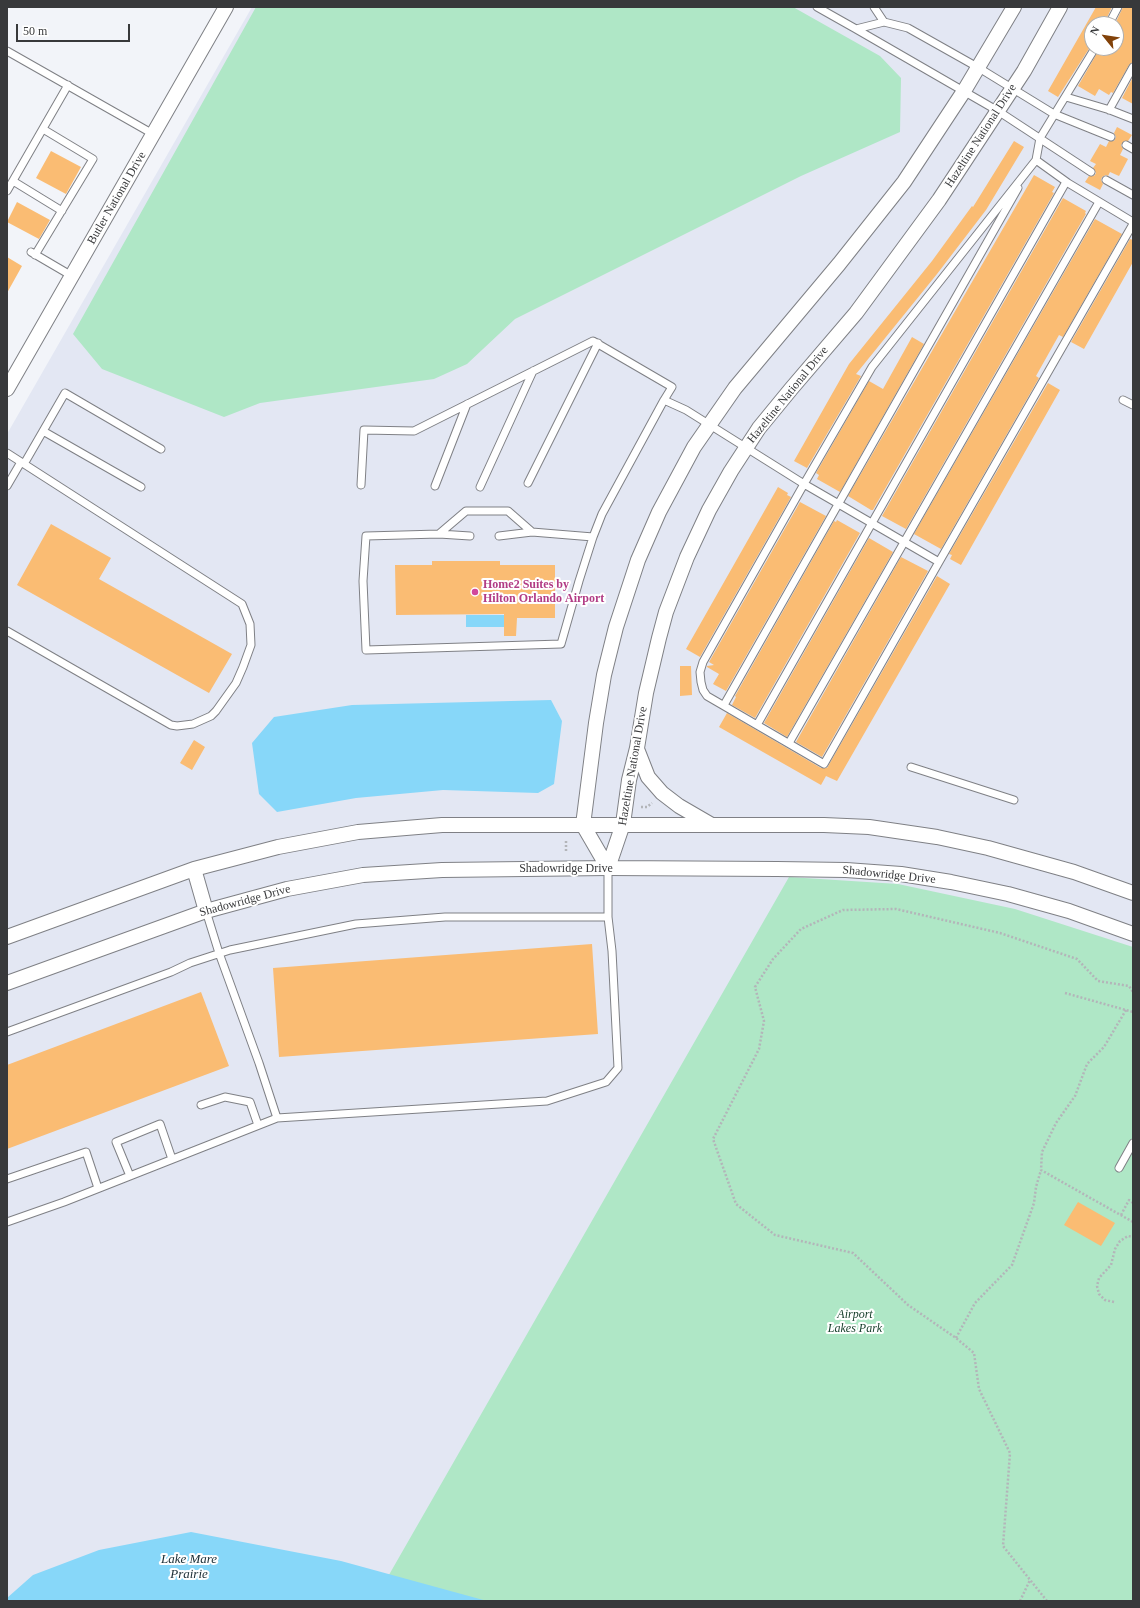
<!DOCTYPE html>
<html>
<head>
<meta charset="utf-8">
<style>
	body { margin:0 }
	#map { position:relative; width:1140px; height:1608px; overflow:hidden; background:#f2f4f9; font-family:Georgia,serif }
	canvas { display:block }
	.frame { position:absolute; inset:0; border:8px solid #38393b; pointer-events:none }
	.north { position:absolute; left:1084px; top:16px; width:40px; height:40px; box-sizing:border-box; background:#fff; border:1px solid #afb0b1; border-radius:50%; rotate:300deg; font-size:11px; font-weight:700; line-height:16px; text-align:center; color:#38393b }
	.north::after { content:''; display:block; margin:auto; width:14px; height:18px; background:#824209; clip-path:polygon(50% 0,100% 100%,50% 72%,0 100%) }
	.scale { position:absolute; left:16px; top:24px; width:114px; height:18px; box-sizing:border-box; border:2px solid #38393b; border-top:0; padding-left:5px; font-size:12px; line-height:14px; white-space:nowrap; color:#38393b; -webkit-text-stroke:3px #fff; paint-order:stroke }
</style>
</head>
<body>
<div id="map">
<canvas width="1140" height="1608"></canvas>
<div class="frame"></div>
<div class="north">N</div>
<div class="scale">50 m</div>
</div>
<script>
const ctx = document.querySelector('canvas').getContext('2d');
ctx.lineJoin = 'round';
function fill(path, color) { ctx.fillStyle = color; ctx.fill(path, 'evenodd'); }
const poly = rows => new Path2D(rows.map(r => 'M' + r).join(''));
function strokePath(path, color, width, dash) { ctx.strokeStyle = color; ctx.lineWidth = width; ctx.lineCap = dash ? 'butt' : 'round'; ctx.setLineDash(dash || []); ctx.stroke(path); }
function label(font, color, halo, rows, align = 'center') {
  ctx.font = font + ' Georgia,serif'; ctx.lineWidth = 4; ctx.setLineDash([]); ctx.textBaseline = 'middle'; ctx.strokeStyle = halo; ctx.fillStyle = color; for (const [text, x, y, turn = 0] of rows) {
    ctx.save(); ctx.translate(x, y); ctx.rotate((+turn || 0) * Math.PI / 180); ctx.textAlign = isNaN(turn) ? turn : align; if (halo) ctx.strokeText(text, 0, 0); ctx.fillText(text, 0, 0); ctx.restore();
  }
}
const built = poly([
	[252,7,1133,7,1133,1601,7,1601,7,434],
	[1092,24,1116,24,1116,48,1092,48]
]);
const green = poly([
	[256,7,793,7,880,56,901,78,900,132,801,176,515,319,467,364,434,379,260,403,224,417,102,369,73,334],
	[789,877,898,884,1015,909,1133,947,1133,1601,374,1601]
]);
const water = poly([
	[466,615,505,615,505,627,466,627],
	[551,700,562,721,554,784,538,793,443,790,356,798,277,812,259,794,252,743,274,717,352,705],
	[191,1532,341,1561,487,1601,7,1601,7,1598,33,1575,99,1550]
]);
const building = poly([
	[1096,7,1112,7,1104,24,1092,24,1092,44,1058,97,1048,91],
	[1123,7,1133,7,1133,62,1129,65,1113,93,1111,92,1109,95,1099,89,1095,96,1078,86,1100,48,1116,48,1116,24,1115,24],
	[1133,77,1133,104,1122,98],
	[1117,127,1132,135,1128,141,1124,141,1121,145,1123,149,1120,155,1128,159,1119,176,1110,172,1108,176,1106,175,1102,177,1101,180,1103,184,1100,190,1085,182,1089,176,1094,176,1096,173,1093,168,1096,164,1090,161,1100,144,1106,147,1109,141,1114,141,1116,137,1114,133],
	[1014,141,1024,147,986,210,937,274,856,374,861,376,807,468,794,461,849,364,932,261,972,206,973,207],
	[51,151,81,167,66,194,36,178],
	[1034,175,1055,187,1052,192,1054,193,873,510,871,510,848,496],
	[1063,198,1086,211,1085,213,1086,214,906,529,882,516],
	[17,202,50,220,39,239,7,222],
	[1095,219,1122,234,1063,337,1059,335,1036,376,1039,378,941,549,914,534],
	[1130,239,1133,240,1133,262,1084,349,1071,342],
	[7,257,22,266,7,293],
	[912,337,924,344,840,492,817,479,819,475,816,473,869,381,883,389],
	[1048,383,1060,390,961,565,950,559,952,555,949,554],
	[778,487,788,493,787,495,791,497,700,657,686,649],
	[800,502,826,516,726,691,713,684,719,674,707,667,707,666,714,665,709,662],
	[837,520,860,533,755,718,732,705,736,697,735,696,834,521,836,522],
	[51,524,111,558,99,579,232,654,209,693,17,585],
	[869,538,893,552,787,737,764,723],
	[901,557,928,571,822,757,796,742],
	[432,561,500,561,500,565,555,565,555,618,517,618,516,636,504,636,504,614,396,615,395,565,432,565],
	[937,576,950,584,837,781,826,776,821,785,719,727,727,713,821,768,827,768],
	[680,666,691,666,692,695,680,696],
	[194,740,205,747,192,770,180,763],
	[592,944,598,1034,279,1057,273,968],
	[201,992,229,1066,7,1149,7,1065],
	[1078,1202,1115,1223,1101,1246,1064,1225]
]);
const path = poly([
	[641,807,647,807,652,803],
	[566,851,566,839],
	[1065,993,1133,1012],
	[1126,1010,1104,1047,1087,1064,1075,1096,1056,1123,1042,1152,1041,1170,1133,1222],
	[1121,1215,1129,1200,1133,1203],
	[1114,1302,1105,1300,1099,1294,1097,1286,1099,1278,1111,1265,1115,1249,1120,1241,1128,1236,1133,1237],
	[956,1338,975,1303,1012,1265,1034,1203,1036,1187,1041,1170],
	[1020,1601,1030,1580],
	[1047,1601,1003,1546,1010,1453,979,1389,974,1353,956,1338,908,1305,853,1253,775,1235,736,1204,713,1139,759,1049,764,1021,755,987,773,959,801,929,843,910,896,909,1000,933,1077,959,1098,981,1129,986,1133,992]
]);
const lane = poly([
	[817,7,856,29],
	[874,7,884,22],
	[1109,24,1118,7],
	[7,51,153,134],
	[1066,97,1110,110,1133,119],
	[1109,110,1133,67],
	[1126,145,1133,149],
	[1036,160,1040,138,1095,48],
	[1091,172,998,111,856,29,884,22,908,28,979,68,1054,114,1111,137],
	[1106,180,1133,195],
	[13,181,62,211],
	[7,191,68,85],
	[31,252,72,276],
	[35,255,93,159,43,129],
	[1123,400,1133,405],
	[43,431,141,487],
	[7,453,242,604,250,624,251,645,243,667,236,683,216,711,211,716,193,724,177,726,171,725,7,631],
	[24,464,65,393,161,449],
	[528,483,598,343],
	[361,485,364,430,414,431,593,341,672,387,664,400],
	[7,486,21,462],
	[435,486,467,404],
	[480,487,533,371],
	[439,534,470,536],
	[499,536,532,532],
	[593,537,532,532,508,511,466,511,439,534,366,536,363,581,366,650,561,644,579,581,593,537,602,514,664,400,686,410,804,484,939,562,824,764,707,696,703,690,701,682,700,672,703,662,804,484,872,367,1036,160,1068,183,1133,222],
	[939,562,1133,224],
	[724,705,1018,188],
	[757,725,1066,182],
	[789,743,1099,202],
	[911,767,1014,800],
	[206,911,219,953,259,1063,277,1118],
	[7,1032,171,972,190,963,230,950,356,924,445,917,608,917],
	[201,1105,225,1097,250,1102,258,1125],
	[1119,1168,1133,1143],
	[130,1176,116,1142,160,1124,172,1159],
	[7,1179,86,1152,98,1188],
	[7,1222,64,1202,277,1118,547,1101,606,1082,618,1068,612,951,608,917,608,868]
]);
const street = poly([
	[7,389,226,7],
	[637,749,648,777,662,793,679,806,710,824],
	[608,868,583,825,596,723,604,675,616,627,638,560,659,512,694,447,735,388,839,264,904,182,964,91,1014,7],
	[608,868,623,824,629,780,637,748,646,693,659,638,666,612,687,557,709,510,731,471,759,428,791,389,856,313,939,200,1024,71,1060,7],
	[194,869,206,911],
	[7,937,194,869,278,847,358,832,442,825,824,825,869,827,937,837,988,848,1074,872,1133,893],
	[7,983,206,911,287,889,363,875,442,870,608,868,777,869,846,870,901,874,951,882,1008,894,1069,911,1133,934]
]);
const markers = [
	[475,592,4,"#d1479c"]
];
const streetNames = [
	["Hazeltine National Drive",981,136,-57],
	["Butler National Drive",117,198,-60],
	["Hazeltine National Drive",788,395,-51],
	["Hazeltine National Drive",633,766,-80],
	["Shadowridge Drive",566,869],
	["Shadowridge Drive",889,875,6],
	["Shadowridge Drive",245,901,-15]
];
const hotelNames = [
	["Home2 Suites by",483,585],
	["Hilton Orlando Airport",483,599]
];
const parkNames = [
	["Airport",855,1315],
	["Lakes Park",855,1329]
];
const waterNames = [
	["Lake Mare",189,1560],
	["Prairie",189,1575]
];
fill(built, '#e3e7f3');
fill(green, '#afe7c6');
fill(water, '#87d7f9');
fill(building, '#fabc73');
strokePath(lane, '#7f8085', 9);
strokePath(street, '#7f8085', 16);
strokePath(path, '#b3b5b9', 2.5, [2, 2]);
strokePath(lane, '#fff', 7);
strokePath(street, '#fff', 14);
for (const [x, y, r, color] of markers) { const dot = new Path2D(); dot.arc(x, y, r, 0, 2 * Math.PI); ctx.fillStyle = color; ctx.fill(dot); strokePath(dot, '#fff', 1.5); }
label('12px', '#38393b', '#fff', streetNames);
label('bold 12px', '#b23c85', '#fff', hotelNames, 'left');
label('italic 12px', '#133c28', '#fff', parkNames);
label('italic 13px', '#192c34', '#fff', waterNames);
</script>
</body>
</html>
